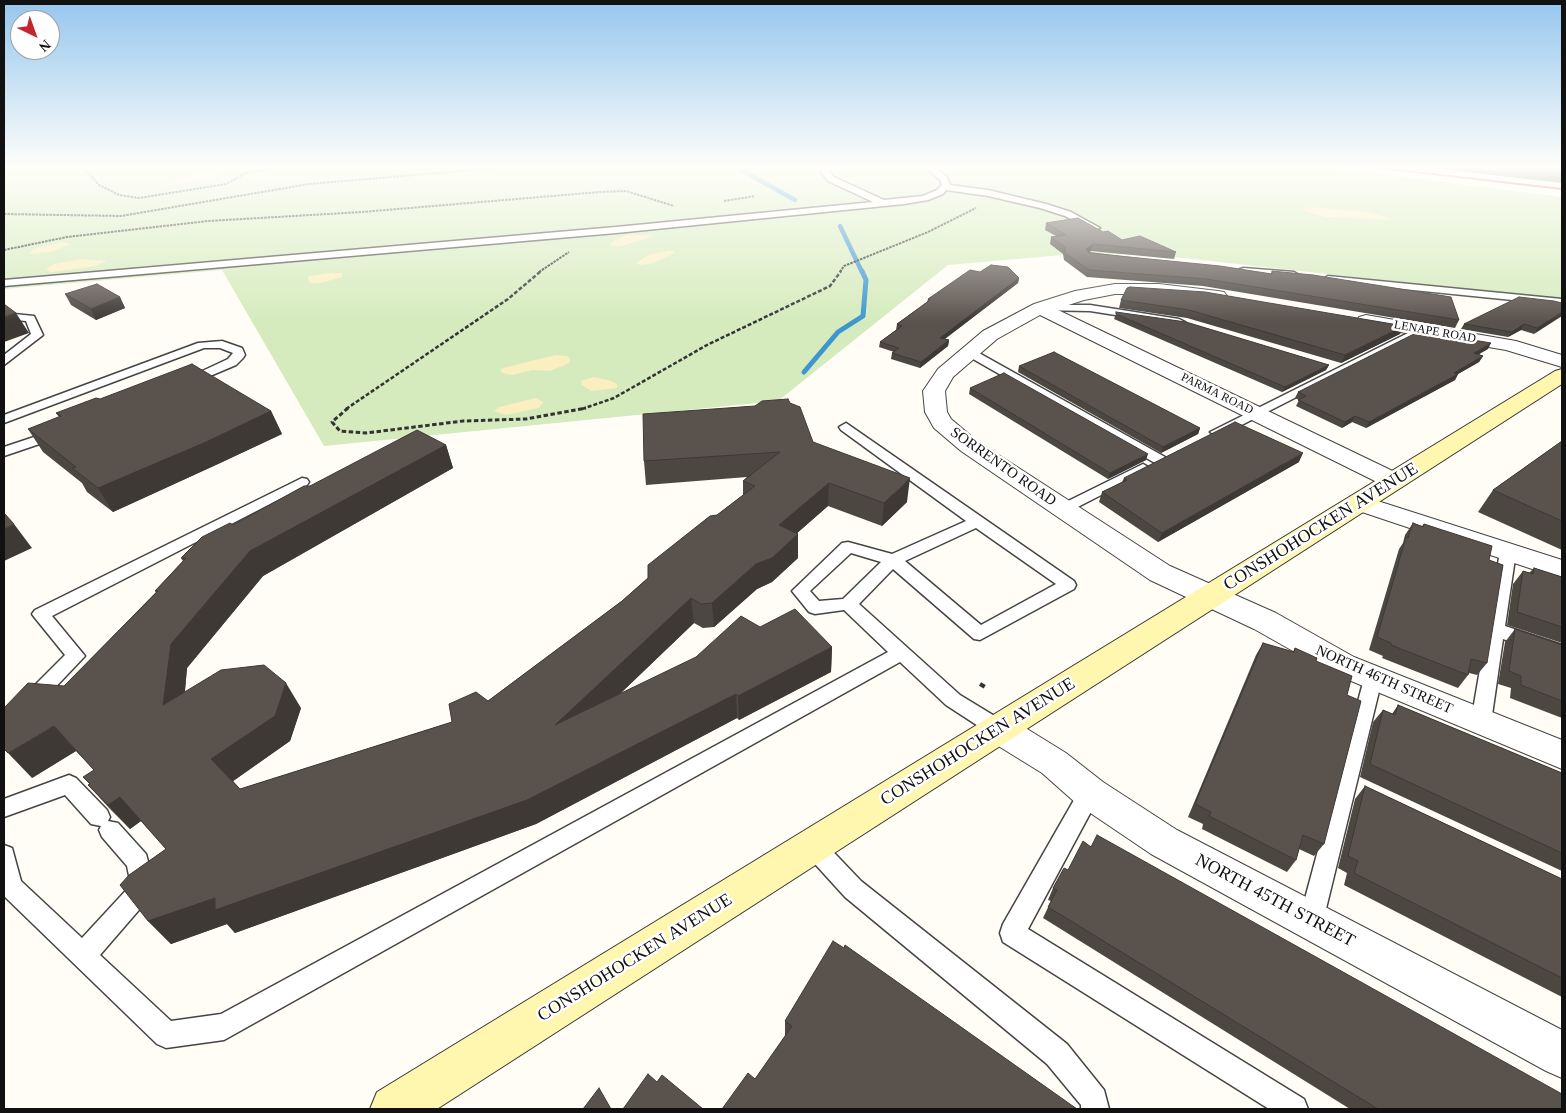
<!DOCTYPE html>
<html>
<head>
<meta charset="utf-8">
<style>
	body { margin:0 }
	#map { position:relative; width:1566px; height:1113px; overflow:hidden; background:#fffdf5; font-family:Georgia,serif }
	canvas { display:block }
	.frame { position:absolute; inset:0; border:5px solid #111; pointer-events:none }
	.north { position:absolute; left:10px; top:10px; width:50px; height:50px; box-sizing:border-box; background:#fff; border:1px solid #a0a0a0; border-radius:50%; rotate:138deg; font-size:14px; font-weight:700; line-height:20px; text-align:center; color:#111 }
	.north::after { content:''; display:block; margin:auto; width:18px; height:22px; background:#c4262e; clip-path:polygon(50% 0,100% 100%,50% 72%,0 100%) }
</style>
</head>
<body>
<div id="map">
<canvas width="1566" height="1113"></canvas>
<div class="frame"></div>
<div class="north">N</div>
</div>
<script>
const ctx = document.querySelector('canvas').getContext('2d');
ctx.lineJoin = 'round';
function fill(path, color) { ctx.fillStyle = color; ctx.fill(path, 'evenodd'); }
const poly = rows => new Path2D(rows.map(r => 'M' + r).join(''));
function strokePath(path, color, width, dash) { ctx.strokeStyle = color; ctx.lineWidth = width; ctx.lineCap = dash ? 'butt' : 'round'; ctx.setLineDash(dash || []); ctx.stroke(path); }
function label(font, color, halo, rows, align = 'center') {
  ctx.font = font + ' Georgia,serif'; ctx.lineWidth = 5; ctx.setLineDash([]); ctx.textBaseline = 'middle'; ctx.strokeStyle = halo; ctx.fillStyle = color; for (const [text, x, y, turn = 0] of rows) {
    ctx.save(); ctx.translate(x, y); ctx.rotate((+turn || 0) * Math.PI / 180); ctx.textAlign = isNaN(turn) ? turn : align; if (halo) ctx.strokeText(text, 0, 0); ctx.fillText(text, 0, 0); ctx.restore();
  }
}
const green = poly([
	[4,166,1316,166,1562,197,1562,300,1165,256,1086,253,948,265,778,401,324,446,222,270,4,289]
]);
const sand = poly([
	[200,174,221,175,164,186,167,183],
	[1311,207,1368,212,1395,220,1325,217,1305,211,1303,208],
	[628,235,646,235,653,236,619,247,609,245,615,240],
	[63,242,71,244,51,252,29,254,33,249],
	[666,251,674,251,675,253,653,263,642,265,636,263,648,255],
	[81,259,107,261,96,266,51,272,46,269,54,264],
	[330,273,342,273,342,277,321,283,311,283,308,280,309,276],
	[556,355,567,356,570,359,569,363,550,371,533,370,512,375,502,373,501,369,507,367],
	[594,377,611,381,617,384,617,388,591,391,582,385,581,381],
	[536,398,543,402,539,408,506,415,494,411,499,407]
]);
const streamFar1 = poly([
	[734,166,795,200],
	[840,226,862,272]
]);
const stream = poly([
	[804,372,838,332,863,316,866,280,862,271]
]);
const pathFar3 = poly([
	[82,166,99,185,119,195,139,198,226,184,246,173,292,166],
	[724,201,755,196],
	[4,214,121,216,309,184,519,166],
	[4,250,67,237,208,221,362,212,600,192,626,191,674,206],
	[539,272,569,252],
	[840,272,844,266,928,232,976,208]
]);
const pathFar2 = poly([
	[346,409,508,299,541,271],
	[582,409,614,398,707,345,830,286,841,271]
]);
const pathFar1 = poly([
	[348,408,332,422,340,431,366,433,463,421,526,419,586,408]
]);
const path = poly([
	[980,684,985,687]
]);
const service = poly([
	[823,166,831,166,830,173,834,177,884,200,923,196,937,190,942,185,940,180,924,166,933,166,947,177,950,185,988,190,1046,204,1071,212,1100,228,1092,230,1065,216,1040,208,988,196,946,190,943,194,928,200,904,204,616,233,4,286,4,280,616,227,873,202,828,181,822,173,823,166],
	[1244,268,1294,272,1299,275,1294,278,1240,273,1240,269,1244,268],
	[1328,276,1562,299,1562,305,1324,281,1323,279,1328,276],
	[1040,305,1090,305,1179,319,1185,322,1179,325,1090,311,1036,310,1036,306,1040,305],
	[4,313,34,316,43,335,4,365,4,355,31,334,26,321,4,319,4,313],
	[1420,327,1424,328,1424,332,1222,435,1217,436,1210,432,1420,327],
	[222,341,242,348,245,355,243,358,236,365,191,384,187,385,181,381,228,359,233,353,220,348,204,348,4,423,4,415,198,343,222,341],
	[970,348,1165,457,1167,460,1160,464,1155,463,966,355,966,349,970,348],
	[846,423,1074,581,1076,585,1074,589,980,640,974,639,893,569,859,604,960,695,1006,723,1009,729,1006,735,999,737,992,735,946,705,900,662,224,1040,166,1048,157,1044,4,896,4,845,12,848,21,881,82,938,131,885,127,866,102,837,99,830,101,826,91,824,65,795,4,817,4,799,69,775,76,778,107,810,110,817,108,821,118,823,146,854,155,888,151,896,100,955,171,1021,221,1014,888,652,844,610,815,614,809,612,792,591,842,543,848,542,892,554,966,521,841,430,839,427,846,423],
	[976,528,1056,584,981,625,905,561,976,528],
	[851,553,881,562,843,599,819,601,810,591,851,553],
	[55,430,60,431,62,434,60,437,4,456,4,447,55,430],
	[1143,464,1150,468,1148,471,1068,512,1058,512,1055,509,1058,506,1143,464],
	[302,478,307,479,309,482,307,485,52,616,85,656,11,734,4,736,4,716,65,655,35,618,32,614,35,610,302,478],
	[1508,547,1514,548,1516,552,1505,626,1562,645,1562,659,1503,639,1491,722,1488,728,1481,730,1474,728,1471,722,1500,552,1502,548,1508,547],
	[1373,672,1380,674,1382,679,1323,921,1320,929,1311,933,1302,929,1299,921,1364,679,1366,674,1373,672],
	[1090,784,1098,786,1101,793,1028,929,1304,1099,1308,1109,1269,1109,1003,942,1000,933,1003,924,1082,786,1090,784],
	[813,836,821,839,861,881,1067,1044,1104,1090,1109,1109,1081,1109,1081,1105,1047,1064,845,897,805,853,802,846,805,839,813,836]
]);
const minor = poly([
	[1115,284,1159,284,1218,291,1224,292,1227,296,1224,300,1218,301,1159,294,1115,294,1084,300,1056,309,1403,476,1406,481,1403,486,1394,488,1385,486,1040,315,997,339,953,377,945,391,947,412,951,419,977,441,1170,566,1276,613,1354,657,1562,740,1562,769,1332,673,1254,629,1150,580,961,451,934,428,925,412,923,391,938,369,983,331,1034,304,1075,291,1115,284],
	[1366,315,1516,341,1562,355,1562,367,1506,350,1359,325,1357,321,1359,317,1366,315],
	[1359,495,1562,560,1562,579,1350,508,1346,503,1350,498,1359,495],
	[999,715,1011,719,1066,753,1103,782,1177,830,1562,1030,1562,1078,1546,1071,1151,854,1077,804,1042,773,987,739,982,729,987,719,999,715]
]);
const secondary = poly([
	[1562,369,1562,384,437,1109,370,1109,377,1092,1555,371,1562,369]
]);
const rail = poly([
	[1363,166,1562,189]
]);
const wall = poly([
	[1413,166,1562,166,1562,183],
	[1046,223,1103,232,1122,240,1176,252,1174,259,1091,251,1089,252,1271,274,1272,271,1459,320,1455,328,1203,286,1087,277,1064,260,1063,254,1050,244,1051,237,1056,236,1045,230],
	[980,272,1019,278,1018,283,945,339,949,340,948,346,920,368,891,359,892,353,894,352,879,347,880,342,896,330,897,324,927,302,928,299],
	[65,294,120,297,125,308,96,320,71,305],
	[1121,300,1404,326,1400,334,1341,363,1187,318,1119,308],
	[1554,301,1534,334,1521,330,1508,337,1461,329,1464,324],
	[1116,314,1329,365,1326,370,1282,392,1114,319],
	[1488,349,1478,354,1483,356,1479,362,1458,374,1455,380,1366,428,1352,422,1342,428,1296,406,1299,400,1295,398,1298,392],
	[1019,366,1200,428,1198,434,1161,453,1018,372],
	[970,388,1146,460,1108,479,969,394],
	[100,399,271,411,282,434,218,464,113,512,87,492,82,483,43,452,28,429,59,417,56,413],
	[790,403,813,442,907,502,882,526,828,506,797,533,798,534,798,558,772,582,757,589,714,627,703,628,694,623,620,694,760,627,832,647,831,672,739,720,737,718,536,824,235,933,227,924,171,944,148,921,166,849,141,821,130,829,110,809,88,785,90,784,94,770,76,751,32,778,64,686,156,592,155,591,183,561,181,558,233,525,310,486,446,445,453,468,263,576,187,668,185,692,301,708,290,741,233,781,240,789,452,722,488,701,622,601,648,578,717,515,743,495,743,481,747,477,646,485,644,461],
	[1562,441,1562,550,1478,512,1493,490],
	[1299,462,1158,542,1099,502,1102,492,1122,482,1124,478],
	[1413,523,1422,526,1424,524,1489,560,1487,663,1477,675,1469,673,1468,675,1458,688,1382,658,1383,656,1369,650,1399,549,1403,543,1405,535],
	[1534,568,1562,577,1562,643,1507,625,1513,584,1523,571,1529,573],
	[1515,629,1562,645,1562,718,1510,698,1511,688,1498,684,1505,642],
	[1263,643,1293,652,1295,648,1316,661,1347,695,1324,844,1314,856,1299,849,1296,860,1287,872,1202,829,1203,824,1188,817,1256,655],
	[1398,705,1562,773,1562,871,1360,777,1373,722,1383,710,1392,714],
	[1365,786,1562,879,1562,997,1344,885,1347,873,1338,868,1355,799],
	[1068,870,1562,1109,1350,1109,1043,918,1051,901,1048,900,1053,888],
	[785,1021,1077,1109,755,1079,785,1037]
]);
const shadedWall = poly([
	[1093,244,1091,251,1084,256,1086,249],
	[1019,278,1018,283,939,343,940,338],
	[120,297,125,308,96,320,91,309],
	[1562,312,1562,316,1534,334,1537,328],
	[16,313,29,333,4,342,4,317],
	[1524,324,1521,330,1508,337,1512,332],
	[1404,326,1400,334,1341,363,1345,355],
	[949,340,948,346,920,368,921,362],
	[1491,343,1488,349,1471,359,1474,353],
	[1483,356,1479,362,1458,374,1455,380,1366,428,1369,422],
	[1329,365,1326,370,1282,392,1285,387],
	[271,411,282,434,218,464,113,512,98,488],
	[1355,416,1352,422,1342,428,1345,422],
	[1200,428,1198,434,1161,453,1163,447],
	[446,445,453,468,263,576,187,668,181,730,163,705,171,644,250,551],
	[1303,453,1299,462,1158,542,1162,533],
	[1148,454,1146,460,1108,479,1110,473],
	[910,478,907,502,882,526,884,503],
	[829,483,828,506,779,549,779,525],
	[14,524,32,548,4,561,4,529],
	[798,534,798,558,772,582,757,589,714,627,712,603,756,564],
	[691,598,694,623,562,749,555,725],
	[832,647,831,672,739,720,738,696],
	[286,683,301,708,290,741,229,784,211,759],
	[736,694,737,718,536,824,235,933,227,924,171,944,148,921],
	[54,726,76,751,32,778,8,753],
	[120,797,141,821,130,829,108,805]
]);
const building = poly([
	[1078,218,1103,232,1108,231,1122,240,1140,236,1176,252,1093,244,1086,249,1089,253,1220,266,1272,274,1272,271,1313,275,1451,297,1459,320,1206,279,1089,270,1065,253,1065,247,1051,237,1066,235,1046,223,1078,218],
	[991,265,1008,267,1019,278,940,338,949,340,921,362,892,353,899,348,880,342,902,326,897,324,930,300,928,299,970,270,980,272,991,265],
	[97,284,120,297,91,309,65,294,97,284],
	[1130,287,1205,292,1404,326,1345,355,1189,310,1121,300,1127,288,1130,287],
	[1519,297,1554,301,1562,303,1562,312,1537,328,1524,324,1512,332,1464,324,1519,297],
	[4,304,16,313,4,317,4,304],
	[1116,312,1186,322,1329,365,1285,387,1116,314,1116,312],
	[1420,331,1491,343,1474,353,1483,356,1454,373,1458,374,1369,422,1355,416,1345,422,1298,400,1306,396,1298,392,1420,331],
	[1054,352,1200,428,1163,447,1019,366,1054,352],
	[192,364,271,411,206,442,98,488,72,468,76,467,28,429,61,416,56,413,96,398,100,399,192,364],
	[1004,373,1148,454,1110,473,970,388,1004,373],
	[788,399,790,403,800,407,813,442,910,478,884,503,829,483,779,525,798,534,772,558,756,564,712,603,701,604,691,598,555,725,696,657,741,616,760,627,795,609,832,647,738,696,736,694,527,800,215,910,215,898,148,921,120,885,129,875,166,849,120,797,108,805,88,785,90,784,83,777,94,770,54,726,8,753,4,749,4,708,28,683,64,686,158,591,155,591,186,558,181,558,202,537,230,523,233,525,304,486,310,486,417,430,446,445,250,551,171,644,163,705,221,670,264,665,286,683,275,716,211,759,240,789,452,722,449,704,476,692,488,701,622,601,648,578,648,565,710,516,717,515,755,486,743,481,780,452,644,461,643,414,755,406,762,401,788,399],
	[1235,422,1303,453,1162,533,1102,492,1127,480,1124,478,1235,422],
	[1562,441,1562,521,1493,490,1562,441],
	[4,513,14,524,4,529,4,513],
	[1413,523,1423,527,1424,524,1492,546,1489,560,1503,565,1487,663,1471,659,1468,675,1391,645,1391,643,1377,637,1406,537,1408,538,1413,523],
	[1534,568,1562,577,1562,627,1517,612,1523,571,1533,574,1534,568],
	[1515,629,1562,645,1562,701,1521,685,1521,676,1509,671,1515,629],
	[1263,643,1294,652,1295,648,1317,658,1316,661,1352,676,1347,695,1361,701,1324,844,1303,835,1296,860,1209,816,1211,812,1195,804,1263,643],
	[1398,705,1562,773,1562,853,1370,764,1383,710,1395,715,1398,705],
	[1365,786,1562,879,1562,978,1354,873,1358,861,1348,856,1365,786],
	[1097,835,1562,1094,1562,1109,1378,1109,1048,907,1057,890,1053,888,1064,868,1068,870,1083,841,1091,847,1097,835],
	[833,941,844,948,845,945,1077,1109,722,1109,748,1073,755,1079,792,1026,785,1021,833,941],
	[648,1074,657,1082,662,1075,703,1109,623,1109,648,1074],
	[599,1088,611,1109,583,1109,599,1088]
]);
const farStreetnames = [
	["LENAPE ROAD",1435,332,10],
	["PARMA ROAD",1217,394,26]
];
const streetNames = [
	["SORRENTO ROAD",1003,467,35],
	["NORTH 46TH STREET",1384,680,24]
];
const nearStreetnames = [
	["CONSHOHOCKEN AVENUE",1321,527,-32],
	["CONSHOHOCKEN AVENUE",978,742,-32],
	["NORTH 45TH STREET",1275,901,28],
	["CONSHOHOCKEN AVENUE",635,958,-32]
];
fill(green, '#d5ebbd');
fill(sand, '#fbeec1');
strokePath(streamFar1, '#3f96cf', 4.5);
strokePath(stream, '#3f96cf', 5);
strokePath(service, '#444', 3);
strokePath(minor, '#444', 2);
strokePath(secondary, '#333', 2);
strokePath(pathFar3, '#333', 2, [2.5, 1]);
strokePath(pathFar2, '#333', 2.5, [4, 2]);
strokePath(pathFar1, '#333', 3, [4.5, 2.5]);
strokePath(path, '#333', 4, [5.5, 3]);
fill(service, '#fff');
fill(minor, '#fff');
fill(secondary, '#fff6b0');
strokePath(rail, '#c4262e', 2);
fill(wall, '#4d4742');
fill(shadedWall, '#3f3936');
fill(building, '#5a524d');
strokePath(building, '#3f3936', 1);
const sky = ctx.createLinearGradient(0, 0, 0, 322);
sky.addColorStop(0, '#95c6ee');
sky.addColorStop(0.52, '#fffefa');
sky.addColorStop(1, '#fffefa00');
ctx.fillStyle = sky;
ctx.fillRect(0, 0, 1566, 322);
label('12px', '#111', '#fff', farStreetnames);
label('15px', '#111', '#fff', streetNames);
label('18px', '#111', '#fff', nearStreetnames);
</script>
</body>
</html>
